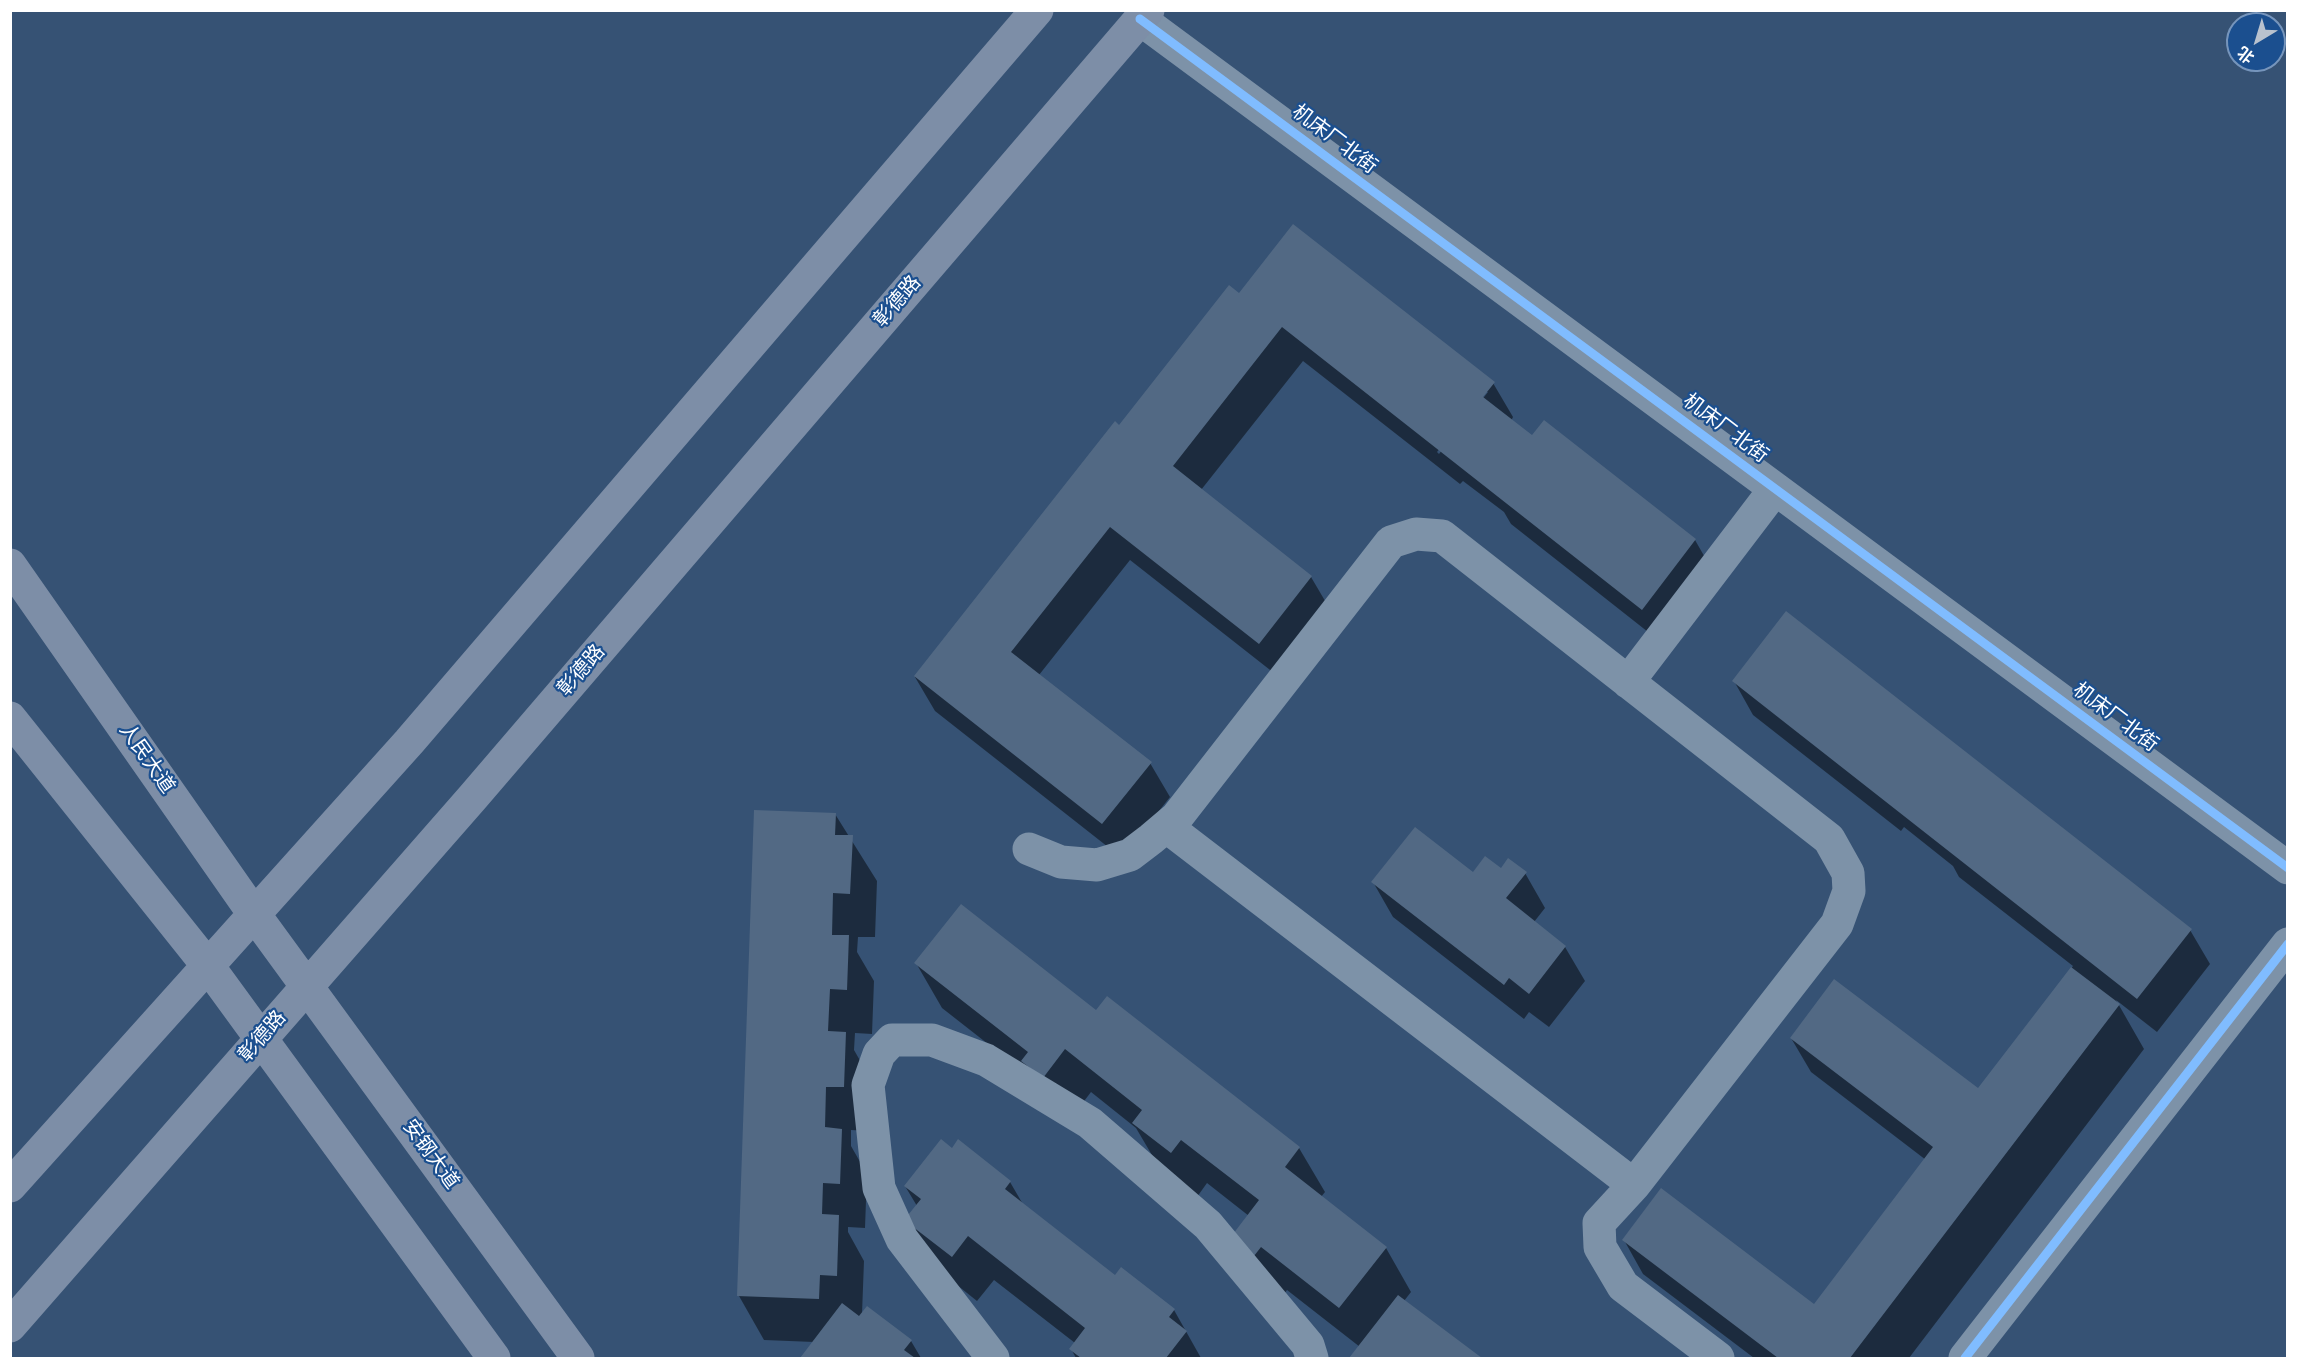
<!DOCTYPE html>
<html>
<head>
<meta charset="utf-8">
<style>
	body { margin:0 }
	#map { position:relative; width:2298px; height:1369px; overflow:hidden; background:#365274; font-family:Roboto,"Noto Sans SC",sans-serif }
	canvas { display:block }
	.frame { position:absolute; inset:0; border:12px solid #fff; pointer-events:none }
	.north { position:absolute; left:2226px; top:12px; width:60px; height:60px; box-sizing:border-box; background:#1b4f8f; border:2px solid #7695bc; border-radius:50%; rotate:218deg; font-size:16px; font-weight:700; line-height:24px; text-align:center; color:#fff }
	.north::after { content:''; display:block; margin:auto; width:21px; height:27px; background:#b9c2ce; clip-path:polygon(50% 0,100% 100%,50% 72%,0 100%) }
</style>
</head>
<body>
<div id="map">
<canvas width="2298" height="1369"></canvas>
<div class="frame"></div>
<div class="north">北</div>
</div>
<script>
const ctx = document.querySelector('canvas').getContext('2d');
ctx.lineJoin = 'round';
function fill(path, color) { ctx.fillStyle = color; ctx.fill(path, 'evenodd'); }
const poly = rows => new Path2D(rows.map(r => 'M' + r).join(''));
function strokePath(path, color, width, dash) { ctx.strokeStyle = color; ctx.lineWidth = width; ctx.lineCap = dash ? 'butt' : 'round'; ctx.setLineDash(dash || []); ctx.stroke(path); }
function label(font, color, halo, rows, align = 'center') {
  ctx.font = font + ' Roboto,"Noto Sans SC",sans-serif'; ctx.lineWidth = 4.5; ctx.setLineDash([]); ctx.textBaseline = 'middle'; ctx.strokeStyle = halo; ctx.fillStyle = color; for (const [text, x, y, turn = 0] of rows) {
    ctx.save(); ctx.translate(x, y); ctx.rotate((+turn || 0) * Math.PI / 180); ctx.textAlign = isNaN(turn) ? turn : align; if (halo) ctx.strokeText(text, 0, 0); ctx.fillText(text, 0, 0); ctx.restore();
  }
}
const shadow = poly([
	[1239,295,1493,383,1513,417,1511,421,1532,438,1545,422,1695,540,1715,575,1662,643,1511,524,1504,512,1463,481,1460,484,1303,361,1201,490,1311,577,1331,611,1279,677,1130,560,1039,675,1150,763,1170,797,1122,858,935,711,915,677,1120,427],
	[1484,392,1488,392,1439,454,1437,452],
	[1734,681,2190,930,2210,964,2157,1032,2116,1000,2144,1049,1909,1358,1754,1358,1643,1274,1624,1240,1819,1309,1926,1160,1811,1072,1791,1038,1978,1091,2073,966,1959,877,1953,866,1904,827,1901,831,1753,715],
	[756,811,835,814,877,881,875,937,858,937,857,952,874,981,872,1034,855,1033,854,1050,870,1078,868,1131,851,1130,851,1146,867,1174,865,1228,848,1227,848,1232,864,1261,862,1314,911,1341,921,1358,802,1358,814,1342,764,1340,739,1296],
	[1501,870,1525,873,1545,908,1534,922,1565,947,1585,981,1549,1027,1529,1012,1524,1019,1393,917,1373,882],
	[916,963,1096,1012,1107,998,1299,1148,1325,1192,1321,1197,1386,1248,1411,1292,1404,1301,1479,1358,1351,1358,1360,1347,1287,1290,1280,1300,1257,1282,1249,1216,1207,1183,1197,1197,1159,1167,1136,1128,1091,1092,1069,1121,1034,1080,942,1008],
	[952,1150,1010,1182,1024,1206,1115,1277,1174,1310,1201,1358,1076,1358,1071,1349,1075,1343,994,1280,977,1301,932,1265,906,1221,917,1206,905,1186]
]);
const building = poly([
	[1293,224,1495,382,1483,397,1532,435,1544,420,1696,539,1642,610,1282,327,1173,466,1312,576,1259,644,1110,527,1011,652,1152,762,1102,824,914,676,1115,421,1119,425,1229,285,1239,293],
	[1786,611,2192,929,2137,999,1732,681],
	[754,810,836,813,835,835,853,835,850,894,833,893,832,935,849,935,847,990,830,989,828,1031,846,1032,844,1087,826,1087,825,1127,842,1129,840,1184,823,1183,822,1214,839,1215,837,1276,820,1275,819,1299,737,1296],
	[1415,827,1473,872,1485,856,1501,868,1508,858,1527,872,1506,898,1566,946,1529,994,1509,978,1504,985,1371,882],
	[961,904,1096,1010,1107,996,1300,1147,1285,1167,1387,1247,1339,1308,1261,1247,1254,1256,1230,1238,1259,1200,1181,1140,1171,1153,1132,1123,1142,1110,1065,1049,1043,1078,1021,1061,1028,1052,914,963],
	[2071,967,2120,1004,1850,1358,1778,1358,1622,1240,1661,1188,1814,1304,1933,1147,1790,1038,1834,979,1978,1088],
	[941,1139,952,1148,958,1139,1011,1181,1005,1189,1115,1275,1121,1267,1175,1309,1169,1317,1187,1331,1166,1358,1081,1358,1069,1349,1085,1328,968,1236,952,1257,904,1220,921,1199,904,1186],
	[1398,1295,1482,1358,1349,1358],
	[842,1303,859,1316,867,1306,912,1340,904,1350,915,1358,800,1358]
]);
const minor = poly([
	[1140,19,2288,868],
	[1628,682,1775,489],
	[1167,827,1634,1185],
	[1029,849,1061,862,1097,865,1130,855,1151,839,1177,817,1391,542,1416,534,1442,536,1829,839,1848,873,1849,891,1837,924,1634,1185,1599,1223,1600,1247,1623,1286,1718,1358],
	[993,1358,902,1239,879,1188,868,1085,879,1054,892,1040,932,1040,986,1060,1090,1123,1208,1225,1308,1345,1312,1358],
	[1965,1358,2288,944]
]);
const major = poly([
	[10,565,254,914,578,1358],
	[10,718,208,966,494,1358],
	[10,1186,409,742,1037,10],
	[10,1326,473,797,1148,10]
]);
const cycleway = poly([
	[1140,19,2288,868],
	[1965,1358,2288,944]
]);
const streetNames = [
	["机床厂北街",1334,140,37],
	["彰德路",898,302,-49],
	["机床厂北街",1725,429,37],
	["彰德路",582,671,-49],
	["机床厂北街",2115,718,37],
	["人民大道",146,759,55],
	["彰德路",263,1037,-49],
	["安钢大道",430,1155,54]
];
fill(shadow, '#0007');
fill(building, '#526984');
strokePath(minor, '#7d92a8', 33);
strokePath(major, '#7d8ea7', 33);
strokePath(cycleway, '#80bcff', 9);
label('20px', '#fff', '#1b4f8f', streetNames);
</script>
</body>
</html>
